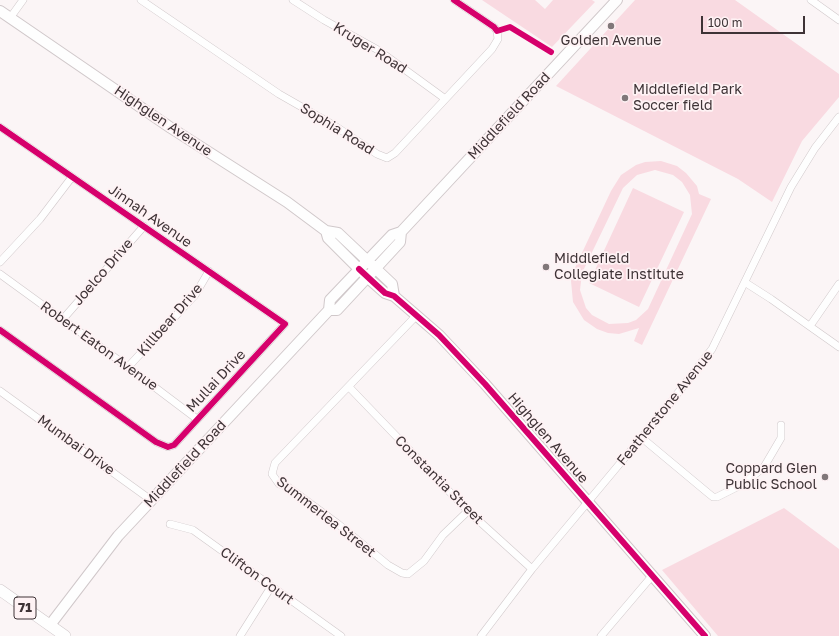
<!DOCTYPE html>
<html>
<head>
<meta charset="utf-8">
<style>
	body { margin:0 }
	#map { position:relative; width:839px; height:636px; overflow:hidden; background:#fbf5f6; font-family:"Golos Text",sans-serif }
	canvas { display:block }
	.scale { position:absolute; left:701px; top:16px; width:104px; height:18px; box-sizing:border-box; border:2px solid #3e3336; border-top:0; padding-left:5px; font-size:12px; line-height:14px; white-space:nowrap; color:#3e3336; -webkit-text-stroke:3px #fef2f4; paint-order:stroke }
</style>
</head>
<body>
<div id="map">
<canvas width="839" height="636"></canvas>
<div class="scale">100 m</div>
</div>
<script>
const ctx = document.querySelector('canvas').getContext('2d');
ctx.lineJoin = 'round';
function fill(path, color) { ctx.fillStyle = color; ctx.fill(path, 'evenodd'); }
const poly = rows => new Path2D(rows.map(r => 'M' + r).join(''));
function strokePath(path, color, width, dash) { ctx.strokeStyle = color; ctx.lineWidth = width; ctx.lineCap = dash ? 'butt' : 'round'; ctx.setLineDash(dash || []); ctx.stroke(path); }
function label(font, color, halo, rows, align = 'center') {
  ctx.font = font + ' "Golos Text",sans-serif'; ctx.lineWidth = 3.5; ctx.setLineDash([]); ctx.textBaseline = 'middle'; ctx.strokeStyle = halo; ctx.fillStyle = color; for (const [text, x, y, turn = 0] of rows) {
    ctx.save(); ctx.translate(x, y); ctx.rotate((+turn || 0) * Math.PI / 180); ctx.textAlign = isNaN(turn) ? turn : align; if (halo) ctx.strokeText(text, 0, 0); ctx.fillText(text, 0, 0); ctx.restore();
  }
}
const green = poly([
	[482,0,535,0,545,9,553,0,592,0,595,2,552,47],
	[635,0,735,0,839,74,839,97,802,141,772,202,738,179,556,86],
	[661,161,677,166,686,173,697,186,699,194,711,199,642,345,634,341,639,328,619,334,608,333,597,329,584,320,573,302,571,281,573,272,611,191,621,175,636,165,645,162],
	[655,170,673,175,682,182,690,195,692,214,648,309,636,320,628,323,609,324,592,315,586,308,580,290,582,273,623,188,637,175],
	[633,188,684,212,639,307,589,283],
	[784,508,839,549,839,636,718,636,662,570]
]);
const street = poly([
	[141,0,279,94,335,126,377,154,387,158,395,153,492,49,498,39,497,31,494,27,454,0],
	[293,0,324,20,378,50,444,98],
	[811,0,839,20],
	[10,18,23,0],
	[0,127,285,324,174,445,168,447,156,442,0,330],
	[0,262,40,219,72,177],
	[0,274,128,367,197,419],
	[746,283,771,299,839,347],
	[416,316,275,463,272,474,279,484,288,487,338,524,388,565,402,573,408,574,424,561,443,535,468,511],
	[63,319,144,226],
	[810,326,839,284],
	[128,367,195,295,209,271],
	[349,387,468,511,532,569],
	[0,391,151,500],
	[642,438,708,493,713,497,717,497,743,484,764,467,781,438,781,425],
	[170,524,193,530,341,636],
	[240,636,271,587],
	[481,636,532,569,667,407,712,349,791,187,815,148,839,117],
	[601,636,652,576]
]);
const secondary = poly([
	[0,11,171,128,287,202,326,231,338,233,392,284,394,296],
	[326,231,328,238,367,277,385,293,394,296,439,335,485,384,705,636],
	[329,310,337,310,376,268,400,242,401,232],
	[50,625,118,536,329,310,330,300,392,235,401,232,617,0]
]);
const primary = poly([
	[0,590,65,636]
]);
const cycleway = poly([
	[454,0,494,27,497,31,510,27,551,52],
	[0,127,285,324,174,445,168,447,156,442,0,330],
	[359,269,385,293,394,296,439,335,485,384,705,636]
]);
const markers = [
	[611,26,4,"#807779"],
	[625,98,4,"#807779"],
	[546,267,4,"#807779"],
	[825,477,4,"#807779"]
];
const shields = [
	[25,608,22]
];
const shieldNames = [
	["71",25,608]
];
const poiNames = [
	["Golden Avenue",611,41,"center"],
	["Middlefield Park",633,90],
	["Soccer field",633,106],
	["Middlefield",554,259],
	["Collegiate Institute",554,275],
	["Coppard Glen",817,469,"right"],
	["Public School",817,485,"right"]
];
const streetNames = [
	["Kruger Road",370,48,32],
	["Middlefield Road",509,116,-47],
	["Highglen Avenue",163,121,34],
	["Sophia Road",337,129,32],
	["Jinnah Avenue",150,216,35],
	["Joelco Drive",103,272,-49],
	["Killbear Drive",170,320,-49],
	["Robert Eaton Avenue",99,346,36],
	["Mullai Drive",216,381,-47],
	["Featherstone Avenue",665,408,-51],
	["Highglen Avenue",548,438,49],
	["Mumbai Drive",76,445,36],
	["Middlefield Road",185,464,-47],
	["Constantia Street",439,480,45],
	["Summerlea Street",326,517,38],
	["Clifton Court",257,576,36]
];
fill(green, '#f9dae1');
strokePath(street, '#d0c8ca', 8);
strokePath(secondary, '#d0c8ca', 12);
strokePath(primary, '#d0c8ca', 12);
strokePath(street, '#fefefe', 7);
strokePath(secondary, '#fefefe', 10);
strokePath(primary, '#fefefe', 11);
strokePath(cycleway, '#d6006c', 6);
for (const [x, y, r, color] of markers) { const dot = new Path2D(); dot.arc(x, y, r, 0, 2 * Math.PI); ctx.fillStyle = color; ctx.fill(dot); strokePath(dot, '#fef2f4', 1.5); }
for (const [x, y, w] of shields) { const box = new Path2D(); box.roundRect(x - w / 2, y - 11, w, 22, 3); ctx.fillStyle = '#fef2f4'; ctx.fill(box); strokePath(box, '#3e3336', 1); }
label('bold 13px', '#3e3336', null, shieldNames);
label('14px', '#3e3336', '#fef2f4', poiNames, 'left');
label('14px', '#3e3336', '#fef2f4', streetNames);
</script>
</body>
</html>
